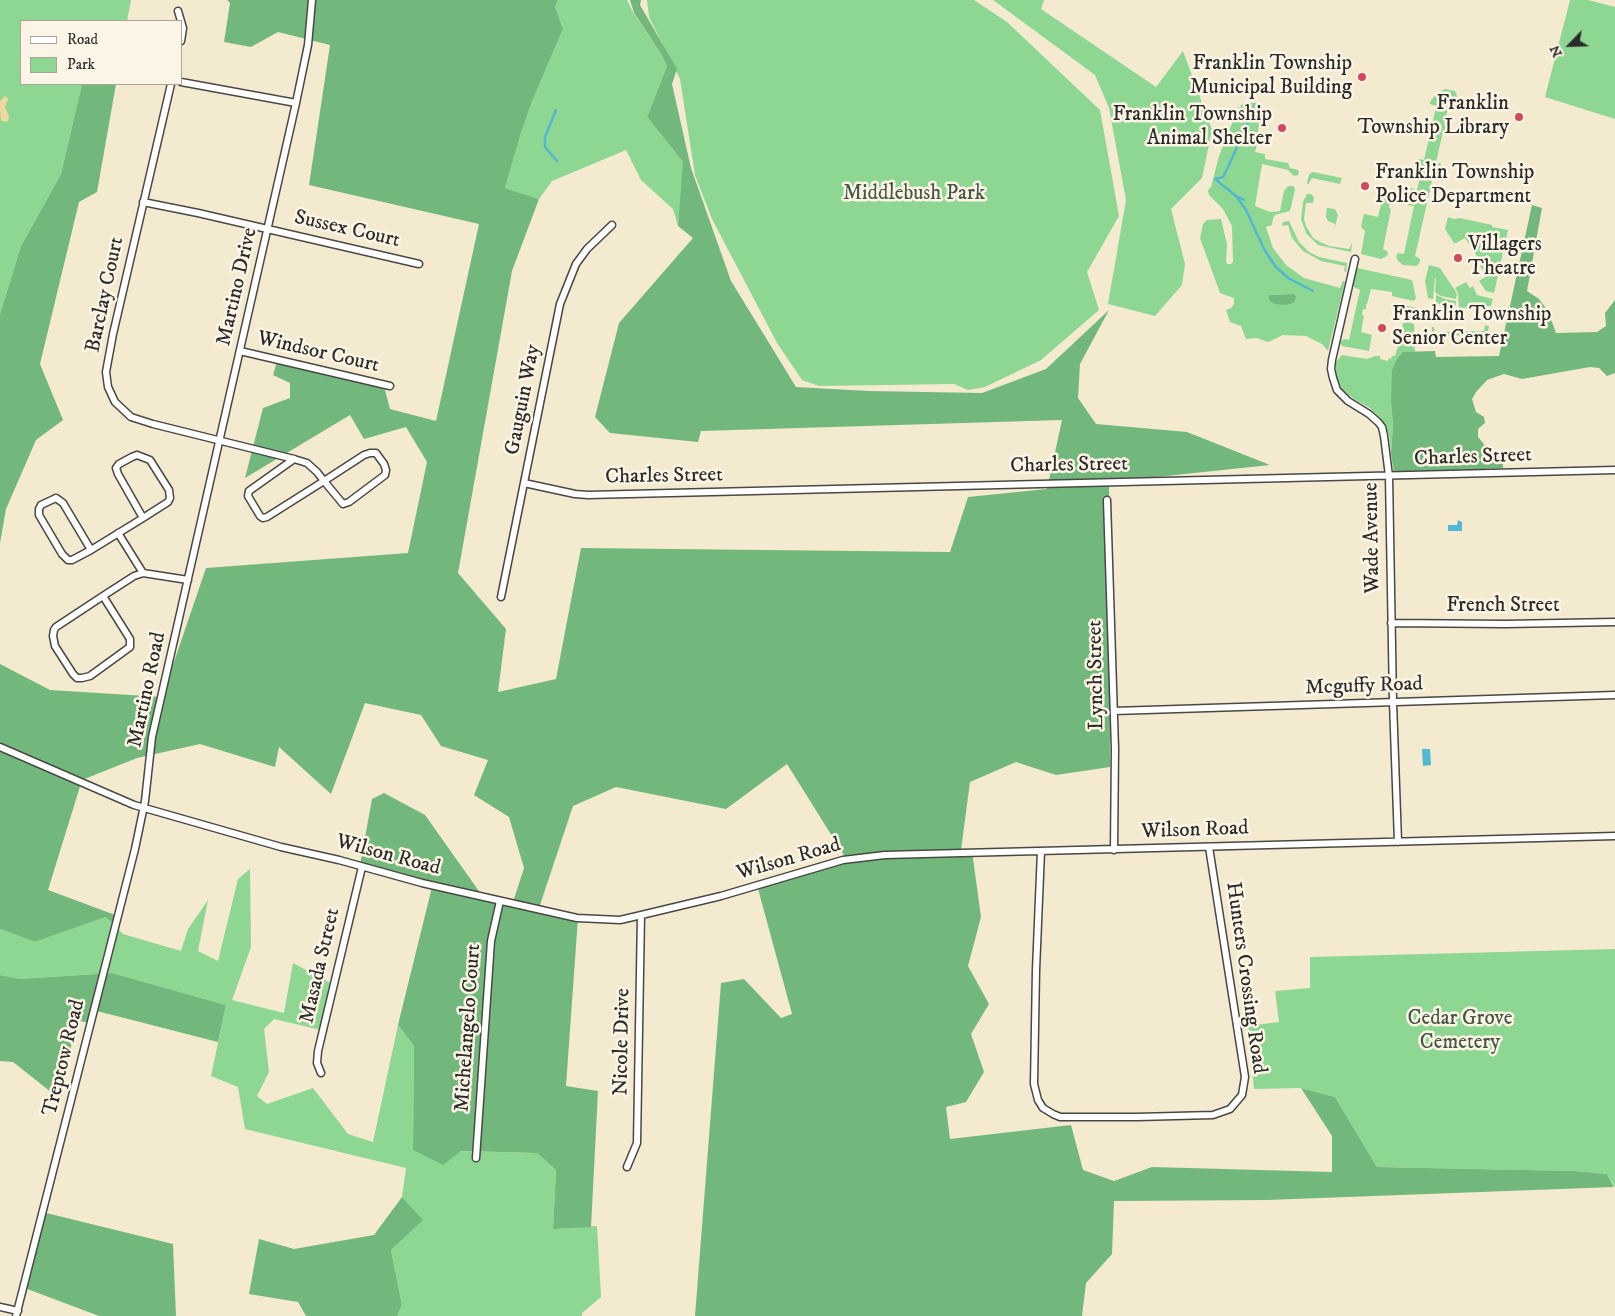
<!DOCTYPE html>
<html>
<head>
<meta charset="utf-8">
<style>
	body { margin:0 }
	#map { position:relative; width:1615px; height:1316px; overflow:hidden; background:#f3ead0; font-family:"IM FELL DW Pica",serif }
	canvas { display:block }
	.legend { position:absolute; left:20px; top:20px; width:162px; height:65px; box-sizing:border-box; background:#fcf5e5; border:1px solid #a8a49b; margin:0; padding:6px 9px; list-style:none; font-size:15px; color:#2b2b2b }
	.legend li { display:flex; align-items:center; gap:10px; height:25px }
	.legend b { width:25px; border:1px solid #a8a49b }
	.north { position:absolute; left:1545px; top:20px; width:50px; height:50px; -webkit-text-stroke:4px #fcf5e5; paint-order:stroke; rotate:246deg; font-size:14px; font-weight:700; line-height:20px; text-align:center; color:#2b2b2b }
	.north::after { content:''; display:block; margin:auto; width:18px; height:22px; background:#2b2b2b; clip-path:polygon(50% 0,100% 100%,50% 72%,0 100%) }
</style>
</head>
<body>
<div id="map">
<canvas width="1615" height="1316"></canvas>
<ul class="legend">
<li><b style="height:6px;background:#fff"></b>Road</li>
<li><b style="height:14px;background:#8ed792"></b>Park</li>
</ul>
<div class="north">N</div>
</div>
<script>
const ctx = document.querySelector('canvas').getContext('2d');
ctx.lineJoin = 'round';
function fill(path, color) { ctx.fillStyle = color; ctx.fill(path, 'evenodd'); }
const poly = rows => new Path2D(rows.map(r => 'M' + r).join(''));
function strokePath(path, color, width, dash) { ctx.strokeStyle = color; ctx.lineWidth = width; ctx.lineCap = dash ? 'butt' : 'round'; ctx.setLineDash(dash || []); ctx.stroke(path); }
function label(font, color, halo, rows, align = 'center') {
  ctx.font = font + ' "IM FELL DW Pica",serif'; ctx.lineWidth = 5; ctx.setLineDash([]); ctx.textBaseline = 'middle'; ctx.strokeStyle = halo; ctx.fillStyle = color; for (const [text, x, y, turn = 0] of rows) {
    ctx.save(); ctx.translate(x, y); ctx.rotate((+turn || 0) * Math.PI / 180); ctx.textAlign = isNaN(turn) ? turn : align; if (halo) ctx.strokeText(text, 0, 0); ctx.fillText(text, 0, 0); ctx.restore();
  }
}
const green = poly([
	[0,0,131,0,127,21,21,21,21,84,82,84,61,174,21,246,0,314],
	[558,0,627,0,634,14,661,54,667,66,647,117,683,162,693,185,678,226,673,209,641,180,626,150,552,181,539,199,505,188,521,133,531,104,563,29,555,7],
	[647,0,974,0,1007,22,1100,110,1119,216,1087,272,1099,310,1041,360,985,387,968,390,954,384,819,386,802,380,777,343,712,219,695,175,680,79,649,17],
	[993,0,1044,0,1041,9,1156,87,1183,51,1212,130,1202,178,1171,209,1185,264,1182,285,1155,316,1108,304,1126,200,1109,108,1095,75],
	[1570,0,1588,0,1615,7,1615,119,1545,97],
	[1445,89,1455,91,1457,96,1453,109,1448,109,1444,124,1450,125,1448,133,1443,132,1436,162,1441,164,1440,173,1434,172,1415,256,1420,259,1420,261,1418,265,1415,266,1403,265,1398,261,1396,256,1398,253,1404,254,1414,206,1407,205,1411,188,1417,190,1422,169,1416,167,1418,159,1424,160,1431,130,1425,128,1426,121,1433,121,1436,106,1430,104,1430,102,1436,94],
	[1250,103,1256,103,1262,113,1257,135,1259,137,1255,152,1265,154,1265,159,1288,163,1290,168,1298,170,1299,173,1298,175,1294,176,1288,170,1262,164,1255,206,1270,212,1280,211,1284,191,1287,187,1290,186,1293,186,1295,189,1290,211,1275,215,1273,218,1272,225,1266,227,1273,248,1286,265,1304,278,1340,288,1343,281,1345,282,1328,351,1322,344,1306,336,1283,335,1268,342,1257,338,1246,339,1241,326,1230,322,1226,310,1231,308,1234,304,1234,298,1220,293,1200,238,1203,224,1207,220,1221,219,1227,244,1226,261,1227,264,1231,264,1233,262,1232,226,1223,209,1209,195,1208,190,1211,187,1219,156,1237,111,1242,104],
	[1294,294,1294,303,1287,305,1269,295],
	[1313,172,1342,178,1340,184,1312,178,1308,185,1307,182,1310,173],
	[1379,193,1391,195,1389,208,1391,209,1383,249,1388,252,1387,256,1381,259,1361,254,1365,231,1361,227,1364,214,1378,217,1383,196,1379,195],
	[1307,194,1311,194,1314,197,1313,203,1306,203,1304,219,1306,226,1313,238,1320,242,1329,246,1349,249,1352,243,1351,252,1318,245,1306,233,1301,219,1303,202],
	[1327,208,1335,209,1338,215,1334,230,1335,224,1328,221,1326,217],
	[1448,217,1454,219,1460,218,1492,225,1492,227,1508,230,1494,293,1486,291,1479,281,1487,276,1480,266,1482,264,1465,238,1456,243,1454,243,1445,229],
	[1289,221,1299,242,1309,252,1319,257,1347,263,1346,272,1344,271,1345,266,1321,261,1303,251,1292,238,1288,225,1282,226,1283,222],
	[1429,265,1440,268,1454,289,1457,294,1456,299,1441,296,1437,294,1435,291,1436,279,1435,278,1433,299,1428,298,1425,281],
	[1357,268,1412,280,1416,298,1414,301,1392,296,1392,292,1371,289,1367,304,1366,304,1366,309,1363,309,1362,315,1364,316,1361,332,1372,335,1369,351,1342,346,1340,342,1344,339,1349,340,1360,290,1354,287,1353,285],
	[1466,282,1470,288,1473,286,1477,295,1493,299,1491,306,1459,308,1458,293,1455,288],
	[1436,295,1445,299,1456,301,1455,308,1446,308,1436,302],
	[1407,306,1417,308,1419,321,1407,319,1407,317,1405,317],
	[1406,321,1414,324,1415,338,1412,341,1402,340,1402,338,1400,337,1403,323,1406,323],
	[1485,325,1489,326,1486,341,1484,335,1435,336,1435,341,1432,341,1432,327,1434,327,1435,332,1484,331],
	[1399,343,1414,344,1415,352,1391,403,1393,424,1391,454,1389,435,1382,420,1370,408,1354,399,1342,389,1336,376,1336,362,1342,355,1367,359,1375,356,1380,356,1380,359,1388,361,1389,358,1391,359,1392,356,1395,356],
	[250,869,251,947,232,1000,284,1013,293,963,332,984,321,1030,274,1019,264,1029,269,1072,257,1096,267,1104,313,1088,348,1134,373,1142,398,1025,414,1046,413,1150,537,1153,556,1170,553,1229,597,1226,601,1297,582,1313,582,1316,397,1316,402,1305,391,1250,422,1220,402,1197,406,1168,245,1129,238,1087,211,1076,226,1005,112,973,20,979,0,975,0,929,35,942,106,917,123,934,181,951,188,929,208,900,198,951,218,961,238,879],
	[1615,949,1615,1187,1607,1174,1575,1171,1377,1167,1335,1097,1301,1088,1254,1089,1248,1026,1279,1022,1275,991,1310,988,1310,957]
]);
const forest = poly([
	[227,0,558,0,555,7,563,29,531,104,521,133,505,188,539,199,512,271,458,573,506,629,498,692,556,679,581,548,950,552,968,497,1047,489,1062,420,701,431,698,442,610,433,595,417,619,323,693,238,678,226,683,162,647,117,667,66,661,54,634,13,630,0,641,0,640,5,677,69,672,84,691,168,731,281,796,387,869,391,982,393,1046,369,1109,310,1080,364,1078,398,1096,424,1187,432,1270,465,1109,482,1110,767,1056,775,1016,762,970,782,961,850,972,851,981,917,968,966,989,1004,971,1034,984,1072,966,1102,946,1107,950,1139,1071,1125,1083,1170,1114,1181,1152,1167,1332,1172,1332,1136,1301,1088,1335,1097,1377,1167,1575,1171,1607,1174,1614,1187,1267,1200,1114,1201,1112,1254,1086,1283,1082,1316,695,1316,721,983,744,979,781,1018,792,1014,757,885,847,860,787,764,726,809,616,787,573,806,539,908,578,918,566,1086,598,1091,591,1227,553,1229,556,1170,537,1153,461,1151,443,1165,413,1150,414,1046,398,1025,433,883,360,865,372,799,384,793,425,815,481,894,513,902,524,868,509,817,474,795,488,760,441,746,421,715,365,703,331,794,279,747,275,767,200,744,137,758,82,780,48,890,118,916,117,928,106,917,35,942,0,929,0,664,50,690,162,697,206,568,408,553,427,462,406,427,364,439,350,415,245,478,263,408,290,398,290,383,273,375,278,358,383,382,390,409,436,421,479,224,309,185,330,45,278,32,251,47,224,42,230,3],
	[82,84,116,84,97,192,79,202,40,364,63,420,36,440,6,509,0,543,0,314,21,246,61,174],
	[1532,205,1542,208,1527,291,1539,299,1548,311,1556,333,1597,332,1606,326,1605,313,1615,300,1615,373,1607,376,1599,368,1590,367,1522,379,1504,374,1487,380,1476,392,1472,399,1476,412,1484,417,1485,423,1478,429,1478,437,1492,454,1503,458,1503,468,1394,473,1391,454,1393,424,1391,403,1392,370,1397,359,1403,352,1435,351,1436,357,1499,356],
	[1294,294,1296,297,1294,303,1287,305,1275,304,1271,302,1269,299,1269,295],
	[112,973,226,1005,218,1042,93,1010,89,1023,76,1020,61,1100,13,1062,0,1061,0,975,20,979],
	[402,1197,423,1220,391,1250,402,1305,397,1316,306,1316,298,1302,249,1294,259,1239,294,1249,374,1235],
	[42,1212,173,1244,176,1316,99,1316,22,1287]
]);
const sand = poly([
	[5,96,8,99,5,107,9,116,8,121,5,122,1,120,0,110,0,101]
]);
const water = poly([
	[1458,520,1462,522,1462,531,1448,531,1448,525,1457,525],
	[1422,749,1430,749,1431,765,1423,766]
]);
const stream = poly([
	[556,110,545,137,545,147,557,161],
	[1215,179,1236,196,1246,210,1264,249,1275,266,1288,278,1313,291],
	[1215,179,1223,177,1229,165,1246,127,1253,107],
	[1236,196,1244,200]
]);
const minor = poly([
	[178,11,183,28,181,41],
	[181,82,296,103],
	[171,84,113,334,106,372,108,387,115,402,131,417,153,424,294,459,307,463,317,472,324,481,267,517,263,518,260,516,248,496,249,491,294,459],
	[143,202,198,213,419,264],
	[1355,259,1332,360,1331,369,1333,378,1337,390,1348,401,1369,414,1378,422,1382,427,1384,436,1389,476,1393,702,1398,842],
	[240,351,390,386],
	[370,453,376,453,384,464,386,470,385,475,349,502,343,504,324,481,364,455,370,453],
	[137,455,150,460,169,490,170,498,168,502,143,518,118,474,116,468,119,464,132,457,137,455],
	[524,483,575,494,588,495,1615,470],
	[56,498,63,503,91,550,72,560,68,560,62,554,39,515,39,509,41,505,56,498],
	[1107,500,1115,749,1114,850],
	[118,533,143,573,188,580],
	[91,550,143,518],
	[103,596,130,639,130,647,90,676,82,678,77,678,73,674,55,646,53,636,54,630,56,627,103,596],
	[103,596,134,576,143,573],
	[501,597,560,304,576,264,587,249,612,225],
	[1391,623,1505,624,1615,622],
	[1114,711,1615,695],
	[0,747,134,805,281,847,339,860,422,883,577,918,620,920,633,917,721,896,843,860,885,855,1615,836],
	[1041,851,1036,970,1034,1084,1038,1100,1043,1108,1053,1114,1060,1117,1137,1117,1213,1115,1230,1109,1242,1095,1245,1077,1209,847],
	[321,1073,317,1063,318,1051,362,867],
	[476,1158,491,941,500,901],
	[627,1167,637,1143,641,915],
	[0,1307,18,1311],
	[16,1316,135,849,145,801,152,737,296,103,308,45,312,0]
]);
const markers = [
	[1362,77,5,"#d1495b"],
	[1519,117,5,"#d1495b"],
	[1282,128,5,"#d1495b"],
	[1365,186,5,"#d1495b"],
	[1458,258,5,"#d1495b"],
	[1382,328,5,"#d1495b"]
];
const poiNames = [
	["Franklin Township",1352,65],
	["Municipal Building",1352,89],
	["Franklin",1509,105],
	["Township Library",1509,129],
	["Franklin Township",1272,116],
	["Animal Shelter",1272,140],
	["Franklin Township",1375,174,"left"],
	["Police Department",1375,198,"left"],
	["Villagers",1468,246,"left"],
	["Theatre",1468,270,"left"],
	["Franklin Township",1392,316,"left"],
	["Senior Center",1392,340,"left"]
];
const parkNames = [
	["Middlebush Park",914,195],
	["Cedar Grove",1460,1020],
	["Cemetery",1460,1044]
];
const streetNames = [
	["Sussex Court",347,230,13],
	["Martino Drive",238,287,-77],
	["Barclay Court",106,295,-78],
	["Windsor Court",318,353,13],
	["Gauguin Way",524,400,-79],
	["Charles Street",1473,458,-2],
	["Charles Street",1069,466,-1],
	["Charles Street",664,477,-1],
	["Wade Avenue",1373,538,-91],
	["French Street",1503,607],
	["Lynch Street",1097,675,-91],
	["Mcguffy Road",1364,687,-2],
	["Martino Road",148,690,-78],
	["Wilson Road",1195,831,-2],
	["Wilson Road",388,856,15],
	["Wilson Road",789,860,-16],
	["Masada Street",321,966,-77],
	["Hunters Crossing Road",1245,978,82],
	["Michelangelo Court",469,1028,-86],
	["Nicole Drive",623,1042,-89],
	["Treptow Road",65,1058,-76]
];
fill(green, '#8ed792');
fill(forest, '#72b87c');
fill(sand, '#eeda9e');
fill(water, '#52b7d1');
strokePath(stream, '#52b7d1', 2.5);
strokePath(minor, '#494844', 9);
strokePath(minor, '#fff', 6);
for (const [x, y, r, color] of markers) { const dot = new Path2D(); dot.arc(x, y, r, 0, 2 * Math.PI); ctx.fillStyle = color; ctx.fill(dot); strokePath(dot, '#fcf5e5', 2); }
label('21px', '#2b2b2b', '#fcf5e5', poiNames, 'right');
label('21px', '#445645', '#fcf5e5', parkNames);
label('21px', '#2b2b2b', '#fcf5e5', streetNames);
</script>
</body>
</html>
